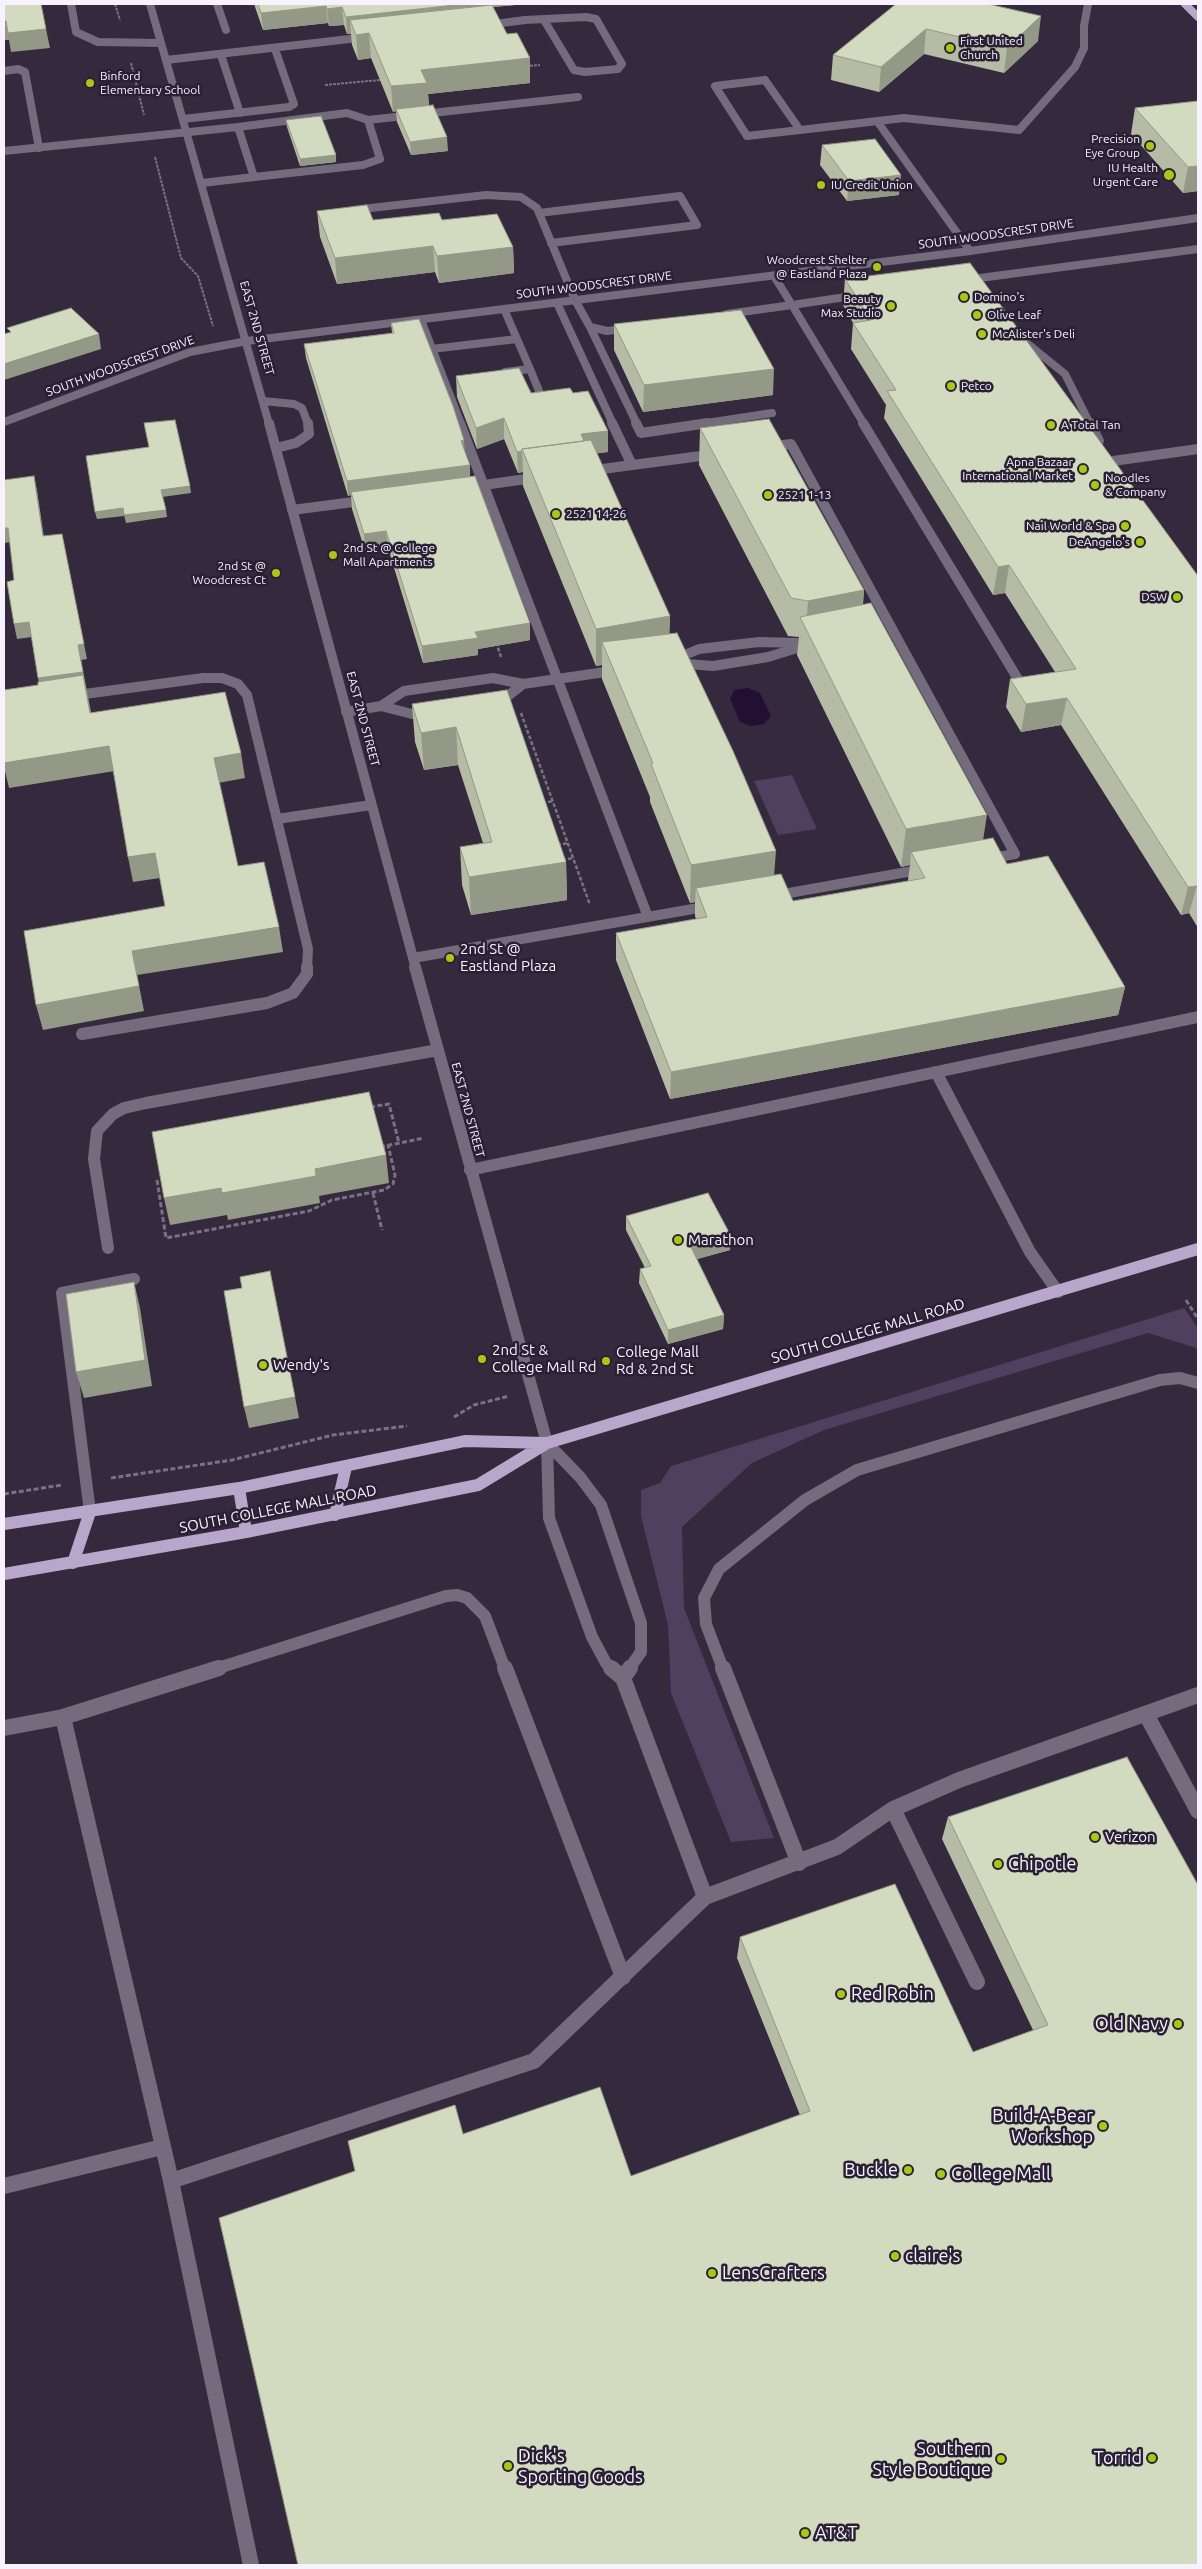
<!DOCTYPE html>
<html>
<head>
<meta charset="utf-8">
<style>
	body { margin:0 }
	#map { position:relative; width:1202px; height:2569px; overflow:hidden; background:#34293d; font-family:Ubuntu,sans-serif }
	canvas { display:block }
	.frame { position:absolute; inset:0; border:5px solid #f8f1ff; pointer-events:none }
</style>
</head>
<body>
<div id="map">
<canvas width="1202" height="2569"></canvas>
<div class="frame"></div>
</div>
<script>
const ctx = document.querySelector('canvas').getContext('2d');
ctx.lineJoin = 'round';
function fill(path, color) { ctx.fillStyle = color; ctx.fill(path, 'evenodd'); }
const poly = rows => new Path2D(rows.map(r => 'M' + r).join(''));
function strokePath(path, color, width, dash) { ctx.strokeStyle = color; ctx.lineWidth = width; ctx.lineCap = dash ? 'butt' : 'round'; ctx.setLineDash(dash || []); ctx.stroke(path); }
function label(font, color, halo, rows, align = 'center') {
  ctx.font = font + ' Ubuntu,sans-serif'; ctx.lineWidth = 5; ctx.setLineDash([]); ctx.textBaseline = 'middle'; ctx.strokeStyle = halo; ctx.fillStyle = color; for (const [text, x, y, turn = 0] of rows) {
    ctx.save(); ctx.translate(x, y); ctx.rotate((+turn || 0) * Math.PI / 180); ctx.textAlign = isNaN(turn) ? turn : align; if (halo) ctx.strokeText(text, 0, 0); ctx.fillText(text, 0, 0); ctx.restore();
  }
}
const green = poly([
	[792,775,817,829,778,835,754,781],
	[1184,1308,1198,1328,1198,1352,1196,1348,1148,1333,824,1430,752,1463,682,1527,684,1608,774,1838,731,1842,671,1693,668,1625,641,1516,641,1490,660,1483,671,1466]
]);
const water = poly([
	[748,688,760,693,771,716,764,724,751,726,740,722,730,699,734,690]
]);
const pathFar2 = poly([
	[115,4,120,20],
	[131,63,144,115],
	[526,66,540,65],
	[325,85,380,80],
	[155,157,181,258,198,276,213,326]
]);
const pathFar1 = poly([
	[496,642,501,657],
	[521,713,590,905],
	[542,803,553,801],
	[557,845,568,843],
	[562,860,574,858]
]);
const path = poly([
	[370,1107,389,1104,399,1143],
	[380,1147,424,1138],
	[157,1180,166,1238,309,1211,332,1200,384,1190,393,1184,395,1175,388,1145],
	[373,1193,382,1230],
	[1186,1300,1198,1319],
	[454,1417,474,1405,509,1396],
	[111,1478,232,1460,333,1435,407,1426],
	[4,1494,62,1485]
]);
const minorFar3 = poly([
	[71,4,76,32,98,42,161,43],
	[150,4,269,424],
	[217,4,226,30],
	[487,25,525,20,586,17,596,19,622,64,618,69,585,72,574,70,544,20],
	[221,55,240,113],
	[166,60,367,37],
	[4,71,18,69,25,72,39,148],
	[765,80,800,130,747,136,715,86,765,80],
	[183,119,289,107,294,104,275,49],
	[368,120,578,97],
	[877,121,970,251],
	[238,127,347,113,368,120,380,159,363,165,254,177],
	[800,130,904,118,1019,130,1075,67,1084,48,1084,26,1088,4],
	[4,151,238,127,254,177,202,183],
	[353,210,486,195,521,197,537,208,575,300,590,327,607,331,631,328],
	[539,213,680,196,697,225,551,243],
	[965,280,1198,249],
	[859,295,792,305,864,424],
	[557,303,613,424],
	[727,314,792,305,774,276],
	[421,320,461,424],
	[590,327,637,424],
	[1021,335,1028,344,1065,374,1090,424],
	[432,349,517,339,504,309],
	[530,369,544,403,547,403],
	[505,372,530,369,517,339],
	[263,401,294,404,302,408,308,424],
	[4,422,190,352,247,341,970,251,1198,218],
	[700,424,772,413]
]);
const minorFar2 = poly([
	[269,423,416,969],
	[460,423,648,917],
	[612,423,632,465],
	[636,423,641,433,708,423],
	[863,423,1024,689],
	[1090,423,1099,441],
	[768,447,791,444,1015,854,986,859],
	[276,448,296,443,309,434,308,423],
	[1113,461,1198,449],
	[587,471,716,454],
	[463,488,540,477],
	[292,510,369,500],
	[673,660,699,649,759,642,800,643],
	[676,663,713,666,768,657,813,643],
	[70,696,203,678,222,678,238,684,247,695,308,949,307,969],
	[494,701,504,699,523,684],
	[381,706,412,714,429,711],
	[346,712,381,706,404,691,493,678,523,684,619,670],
	[277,819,371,805],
	[772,896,924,869],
	[413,958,710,906]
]);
const minorFar1 = poly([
	[415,967,547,1443,549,1518,592,1637,606,1663,613,1669],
	[82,1034,267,1003,293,993,307,974,307,967],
	[936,1072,1030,1252,1058,1292],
	[470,1170,1198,1017],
	[108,1248,94,1159,97,1131,113,1114,124,1108,146,1103,438,1050],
	[547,1443,580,1477,601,1505,641,1623,641,1652,629,1669],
	[90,1512,62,1293,134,1279],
	[215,1669,446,1596,457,1595,467,1598,485,1616,505,1669],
	[723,1669,706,1624,704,1598,719,1569,805,1500,857,1470,1160,1380,1180,1378,1198,1383]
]);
const minor = poly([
	[505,1668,623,1977],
	[611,1668,623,1678,705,1897],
	[723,1668,799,1863],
	[623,1678,630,1668],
	[1146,1714,1198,1811],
	[63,1717,171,2181,251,2565],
	[4,1728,63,1717,219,1668],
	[893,1809,977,1982],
	[171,2181,534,2061,705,1897,837,1847,893,1809,959,1780,1198,1695],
	[4,2186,162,2147]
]);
const majorFar1 = poly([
	[1185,4,1198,17]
]);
const major = poly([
	[239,1488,246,1532],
	[335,1515,346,1467],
	[4,1524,239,1488,465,1441,546,1443],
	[73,1563,90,1512],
	[4,1574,246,1532,478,1485,547,1443,1198,1249]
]);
const wall = poly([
	[254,4,526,4,493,7,530,83,428,94,429,105,448,151,411,155,397,122,396,111,393,112,371,58,358,60,352,45,351,34,347,34,344,25,329,26,328,23,263,30],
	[896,4,1038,41,1004,73,924,54,879,92,831,80,833,55],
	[1198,101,1198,191,1183,193,1131,134,1135,108],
	[286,120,336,155,336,162,300,166,287,127],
	[822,145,899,195,847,201,820,165],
	[317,211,373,220,442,220,513,247,514,273,439,283,435,272,337,284,320,237],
	[845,279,1198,576,1198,928,1189,913,1181,915,1061,725,1021,732,1006,707,1010,679,1055,672,1005,593,993,595,884,418,886,405,851,349,853,323,843,305],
	[391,323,464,451,470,477,530,640,478,649,478,655,423,663,388,548,365,551,352,509,351,495,348,496,306,358,304,344,392,333],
	[614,324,773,395,643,412,614,350],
	[456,376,531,393,573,393,608,431,608,452,597,453,670,616,669,634,774,875,793,901,908,881,908,880,910,865,901,867,797,655,799,637,788,636,699,465,700,428,864,590,863,605,983,839,1125,987,1118,1015,670,1099,616,960,616,933,696,919,695,916,695,902,690,903,650,802,650,797,602,679,602,665,596,666,523,486,523,472,518,473,504,439,477,449,457,397],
	[507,690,566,862,567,900,471,915,462,885,460,847,483,843,458,765,424,770,415,742,412,704],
	[626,1216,731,1236,730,1250,697,1259,724,1315,723,1329,668,1344,639,1283,640,1269,645,1268,626,1230],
	[948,1817,1198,1885,1198,2565,463,2134,631,2176,800,2115,737,1958,740,1937,973,2052,1033,2030,942,1839]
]);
const shadedWall = poly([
	[464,4,526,4,350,20,351,34,347,34,346,17],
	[326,6,328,23,263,30,261,13],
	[342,7,344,25,329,26,327,9],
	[1041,16,1038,41,1004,73,1007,48],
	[4,21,46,29,50,48,11,52,9,40,4,40],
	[926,29,924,54,879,92,881,67],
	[369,33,371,58,358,60,356,35],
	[530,58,530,83,428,94,429,108,396,109,396,111,393,112,391,86,421,70],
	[447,137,448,151,411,155,410,142],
	[336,155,336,162,300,166,300,159],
	[1198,166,1198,191,1183,193,1188,167],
	[901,175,899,195,847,201,849,181],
	[433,246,435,272,337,284,335,258],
	[513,247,514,273,439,283,437,256],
	[99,334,101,349,4,380,4,364],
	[774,369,773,395,643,412,644,385],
	[504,418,504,439,477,449,476,428],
	[608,431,608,452,585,455,581,434],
	[464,440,465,454,461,441],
	[522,451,523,472,518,473,517,452],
	[470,465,470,479,351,492,351,495,348,496,347,481],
	[34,476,37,490,46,551,43,536],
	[190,486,191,493,162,497,161,490],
	[123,508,124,516,97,519,95,512],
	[166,510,167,517,126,523,124,515],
	[4,528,8,528,11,542,4,543],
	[386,531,388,548,365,551,364,534],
	[62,534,87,659,81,660,96,738,41,693,38,678,78,645],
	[1009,565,1005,593,993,595,998,567],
	[864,590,860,628,806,629,808,601],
	[670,616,669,654,602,642,602,665,596,666,596,629],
	[29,622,32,637,17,639,14,624],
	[530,623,530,640,478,649,478,655,423,663,422,646,475,632],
	[1067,698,1061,725,1021,732,1026,704],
	[456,727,458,765,424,770,421,733],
	[109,746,115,771,9,788,4,767,4,763],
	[241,753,245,778,218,783,214,758],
	[987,815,981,853,911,852,910,865,901,867,906,829],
	[776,851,773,889,696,888,695,902,690,903,691,865],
	[155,853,160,878,133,882,128,857],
	[566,862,567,900,471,915,469,877],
	[1197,886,1189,913,1181,915,1188,887],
	[279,927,283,952,137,975,144,1011,43,1030,36,1005,132,951],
	[1125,987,1118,1015,670,1099,671,1072],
	[386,1155,389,1183,319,1196,320,1203,228,1220,227,1215,170,1225,164,1198],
	[731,1236,730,1250,690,1261,691,1247],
	[134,1282,140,1308,152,1386,84,1398,76,1372],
	[724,1315,723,1329,668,1344,668,1330],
	[295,1397,299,1418,249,1428,244,1407]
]);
const building = poly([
	[4,4,41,4,46,29,8,33,6,21,4,21,4,4],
	[258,4,464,4,346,17,342,7,327,9,326,6,261,13,258,4],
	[896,4,988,4,1041,16,1007,48,926,29,881,67,833,55,896,4],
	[492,5,507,34,517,33,530,58,421,70,427,83,391,86,369,33,356,35,350,20,492,5],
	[1198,101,1198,166,1188,167,1135,108,1198,101],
	[433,105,447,137,410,142,396,109,433,105],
	[321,116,336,155,300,159,286,120,321,116],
	[875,139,901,175,849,181,822,145,875,139],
	[367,205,373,220,439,213,442,220,497,214,513,247,437,256,433,246,335,258,317,211,367,205],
	[970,263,1198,576,1198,888,1197,886,1188,887,1067,698,1026,704,1010,679,1076,669,1009,565,998,567,887,391,896,390,853,323,871,320,845,279,970,263],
	[71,308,99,334,4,364,4,334,11,332,7,328,71,308],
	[741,310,774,369,644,385,614,324,741,310],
	[419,319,453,406,464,440,461,441,470,465,347,481,304,344,394,333,391,323,419,319],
	[519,368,531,393,570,388,573,393,588,391,608,431,581,434,584,441,522,449,522,451,517,452,504,418,476,428,456,376,519,368],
	[769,419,864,590,808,601,791,598,700,428,769,419],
	[175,420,190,486,161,490,166,510,124,515,123,508,95,512,86,456,149,447,144,423,175,420],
	[591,440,670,616,596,629,522,449,591,440],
	[34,476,43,536,62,534,84,644,78,645,83,672,38,678,29,622,14,624,7,582,14,580,8,528,4,528,4,480,34,476],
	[475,476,530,623,475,632,478,638,422,646,386,531,364,534,351,492,475,476],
	[871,603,987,815,906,829,800,617,871,603],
	[677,633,733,751,776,851,691,865,651,764,653,763,602,642,677,633],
	[83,675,90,713,225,692,241,753,214,758,238,866,264,862,279,927,132,951,139,986,36,1005,24,931,165,906,155,853,128,857,109,746,4,763,4,690,38,685,38,682,83,675],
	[507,690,566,862,469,877,460,847,492,842,456,727,421,733,412,704,507,690],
	[993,838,1007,864,1048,856,1125,987,671,1072,616,933,707,917,696,888,781,874,793,901,925,878,911,852,993,838],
	[369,1092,386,1155,315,1169,316,1176,222,1193,221,1188,164,1198,152,1132,369,1092],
	[708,1193,731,1236,691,1247,724,1315,668,1330,640,1269,651,1266,626,1216,708,1193],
	[270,1271,295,1397,244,1407,224,1291,242,1288,240,1277,270,1271],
	[134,1282,145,1360,76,1372,66,1294,134,1282],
	[1127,1757,1198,1885,1198,2565,298,2565,219,2218,355,2171,348,2141,455,2105,463,2134,600,2087,631,2176,810,2111,740,1937,895,1884,973,2052,1048,2025,948,1817,1127,1757]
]);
const markers = [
	[950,48,5,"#aac717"],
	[90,83,5,"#aac717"],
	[1150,146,5,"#aac717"],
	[1169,175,6,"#aac717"],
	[821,185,5,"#aac717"],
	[877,267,5,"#aac717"],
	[964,297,5,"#aac717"],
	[891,306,5,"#aac717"],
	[977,315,5,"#aac717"],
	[982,334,5,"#aac717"],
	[951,386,5,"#aac717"],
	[1051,425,5,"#aac717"],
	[1083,469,5,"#aac717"],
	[1095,485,5,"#aac717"],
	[768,495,5,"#aac717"],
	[556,514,5,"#aac717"],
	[1125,526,5,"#aac717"],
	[1140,542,5,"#aac717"],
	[333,555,5,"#aac717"],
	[276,573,5,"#aac717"],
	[1177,597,5,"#aac717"],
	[450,958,5,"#aac717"],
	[678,1240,5,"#aac717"],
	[482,1359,5,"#aac717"],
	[606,1361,5,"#aac717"],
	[263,1365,5,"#aac717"],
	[1095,1837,5,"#aac717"],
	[998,1864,5,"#aac717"],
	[841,1994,5,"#aac717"],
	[1178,2024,5,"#aac717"],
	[1103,2126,5,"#aac717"],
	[908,2170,5,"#aac717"],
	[941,2174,5,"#aac717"],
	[895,2256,5,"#aac717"],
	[712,2273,5,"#aac717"],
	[1152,2458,5,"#aac717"],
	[1001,2459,5,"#aac717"],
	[508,2466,5,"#aac717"],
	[805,2533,5,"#aac717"]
];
const farPoinames = [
	["First United",960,41],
	["Church",960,55],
	["Binford",100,76],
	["Elementary School",100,90],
	["Precision",1140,139,"right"],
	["Eye Group",1140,153,"right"],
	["IU Health",1158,168,"right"],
	["Urgent Care",1158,182,"right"],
	["IU Credit Union",831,185],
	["Woodcrest Shelter",867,260,"right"],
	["@ Eastland Plaza",867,274,"right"],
	["Domino's",974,297],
	["Beauty",881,299,"right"],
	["Max Studio",881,313,"right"],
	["Olive Leaf",987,315],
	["McAlister's Deli",992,334],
	["Petco",961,386],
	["A Total Tan",1061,425],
	["Apna Bazaar",1073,462,"right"],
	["International Market",1073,476,"right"],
	["Noodles",1105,478],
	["& Company",1105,492],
	["2521 1-13",778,495],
	["2521 14-26",566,514],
	["Nail World & Spa",1115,526,"right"],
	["DeAngelo's",1130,542,"right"],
	["2nd St @ College",343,548],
	["Mall Apartments",343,562],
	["2nd St @",266,566,"right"],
	["Woodcrest Ct",266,580,"right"],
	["DSW",1167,597,"right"]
];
const farStreetnames = [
	["SOUTH WOODSCREST DRIVE",996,234,-8],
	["SOUTH WOODSCREST DRIVE",594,285,-7],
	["EAST 2ND STREET",257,328,74],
	["SOUTH WOODSCREST DRIVE",120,366,-20],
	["EAST 2ND STREET",363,719,75],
	["EAST 2ND STREET",468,1110,75]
];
const poiNames = [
	["2nd St @",460,949],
	["Eastland Plaza",460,966],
	["Marathon",688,1240],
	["2nd St &",492,1350],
	["College Mall Rd",492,1367],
	["College Mall",616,1352],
	["Rd & 2nd St",616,1369],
	["Wendy's",273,1365],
	["Verizon",1105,1837]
];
const streetNames = [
	["SOUTH COLLEGE MALL ROAD",868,1331,-16],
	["SOUTH COLLEGE MALL ROAD",278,1509,-11]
];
const nearPoinames = [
	["Chipotle",1008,1864],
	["Red Robin",851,1994],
	["Old Navy",1168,2024,"right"],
	["Build-A-Bear",1093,2116,"right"],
	["Workshop",1093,2137,"right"],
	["Buckle",898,2170,"right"],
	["College Mall",951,2174],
	["claire's",905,2256],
	["LensCrafters",722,2273],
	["Southern",991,2449,"right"],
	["Style Boutique",991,2470,"right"],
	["Dick's",518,2456],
	["Sporting Goods",518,2477],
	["Torrid",1142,2458,"right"],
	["AT&T",815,2533]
];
fill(green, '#503f5f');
fill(water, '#220f31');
strokePath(pathFar2, '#7b7183', 2, [3, 1]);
strokePath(pathFar1, '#7b7183', 2.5, [4, 2]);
strokePath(path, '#7b7183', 3, [5, 2.5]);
strokePath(minorFar3, '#746b7d', 8);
strokePath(minorFar2, '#746b7d', 10);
strokePath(minorFar1, '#746b7d', 12);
strokePath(minor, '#746b7d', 16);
strokePath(majorFar1, '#b9a6cb', 8);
strokePath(major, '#b9a6cb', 12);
fill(wall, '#b5bba4');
fill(shadedWall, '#939986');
fill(building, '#d2dabf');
strokePath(building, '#939986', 1);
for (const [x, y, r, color] of markers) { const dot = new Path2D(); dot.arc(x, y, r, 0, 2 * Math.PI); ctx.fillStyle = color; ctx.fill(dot); strokePath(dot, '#2a2033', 2); }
label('12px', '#f8f1ff', '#2a2033', farPoinames, 'left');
label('12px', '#f8f1ff', '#2a2033', farStreetnames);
label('15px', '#f8f1ff', '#2a2033', poiNames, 'left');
label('15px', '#f8f1ff', '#2a2033', streetNames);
label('18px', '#f8f1ff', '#2a2033', nearPoinames, 'left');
</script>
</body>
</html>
